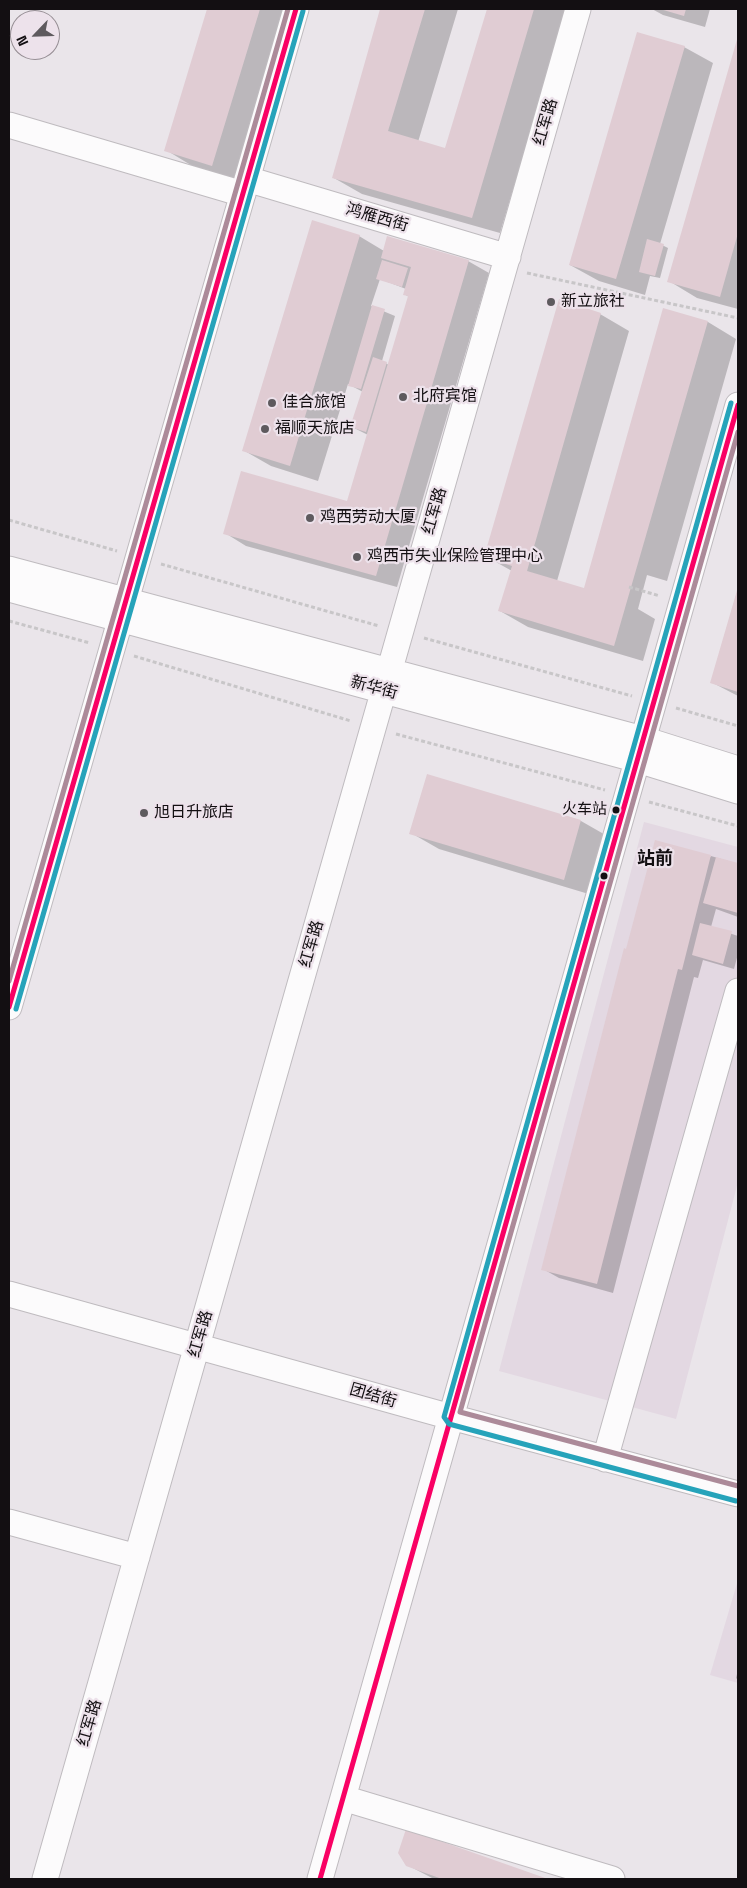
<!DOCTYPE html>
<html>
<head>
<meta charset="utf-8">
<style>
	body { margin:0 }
	#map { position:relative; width:747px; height:1888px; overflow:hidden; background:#eae5ea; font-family:"Space Grotesk",sans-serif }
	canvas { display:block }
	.frame { position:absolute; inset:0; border:10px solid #130f12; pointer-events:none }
	.north { position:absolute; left:10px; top:10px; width:50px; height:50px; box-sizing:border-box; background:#ede2eb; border:1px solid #968e94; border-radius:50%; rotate:246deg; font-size:14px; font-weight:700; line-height:20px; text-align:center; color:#130f12 }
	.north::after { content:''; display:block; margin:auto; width:18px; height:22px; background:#5e5a5e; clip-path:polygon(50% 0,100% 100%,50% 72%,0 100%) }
</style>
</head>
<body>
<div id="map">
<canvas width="747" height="1888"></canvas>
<div class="frame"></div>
<div class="north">N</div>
</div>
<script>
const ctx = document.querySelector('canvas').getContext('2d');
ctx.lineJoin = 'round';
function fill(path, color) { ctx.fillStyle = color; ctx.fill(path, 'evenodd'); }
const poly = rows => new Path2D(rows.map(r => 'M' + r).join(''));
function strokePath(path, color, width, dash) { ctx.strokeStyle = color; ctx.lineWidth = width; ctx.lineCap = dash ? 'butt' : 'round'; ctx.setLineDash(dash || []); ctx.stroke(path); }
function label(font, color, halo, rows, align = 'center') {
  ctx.font = font + ' "Space Grotesk","Noto Sans SC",sans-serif'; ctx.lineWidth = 4.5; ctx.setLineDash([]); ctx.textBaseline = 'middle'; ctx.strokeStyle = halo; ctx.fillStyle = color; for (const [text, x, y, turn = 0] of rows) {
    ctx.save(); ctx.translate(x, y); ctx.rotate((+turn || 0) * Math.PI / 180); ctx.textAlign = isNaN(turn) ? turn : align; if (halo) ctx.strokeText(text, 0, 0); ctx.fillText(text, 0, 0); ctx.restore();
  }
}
const built = poly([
	[644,822,738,847,738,1182,676,1419,499,1371],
	[738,1580,738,1683,710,1675]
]);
const shadow = poly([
	[209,9,293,9,241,181,194,167,166,150],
	[381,9,458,9,418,142,446,150,488,9,567,9,500,233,362,194,334,178],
	[652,9,710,9,705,27,663,15],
	[738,39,738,309,697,298,669,281],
	[684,47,713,63,660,244,668,248,660,278,650,276,645,295,599,281,570,265],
	[359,236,384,251,468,261,489,273,397,587,246,546,225,533,348,502,368,435,352,427,363,392,348,384,318,481,271,466,243,450],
	[380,279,406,289,404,294,409,297,389,365,382,361,395,316,371,306],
	[664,310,708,322,736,339,667,581,647,575,638,609,655,619,643,661,528,627,500,611,512,571,485,556,600,314,629,331,557,581,585,590],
	[738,589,738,696,711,682],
	[428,775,581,821,609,837,592,895,439,849,411,833],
	[711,856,738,864,738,917,716,909,711,927,738,936,738,954,734,969,703,960,698,978,694,977,613,1293,559,1278,543,1269,627,951],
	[738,1670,738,1680,736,1678],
	[407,1831,545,1879,434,1879,407,1865]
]);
const building = poly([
	[207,9,260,9,212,166,164,151],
	[380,9,425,9,388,131,445,148,487,9,534,9,472,218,332,178],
	[660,9,686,9,684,16],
	[637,32,685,46,616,279,569,265],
	[738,36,738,233,720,297,667,282],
	[312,220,360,235,290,466,242,451],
	[387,236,469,260,376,576,223,534,241,471,347,501,408,296,403,295,411,267,381,258],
	[647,239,664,244,655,276,639,272],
	[382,260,408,268,402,287,376,279],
	[559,299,601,313,527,571,584,588,663,308,708,321,614,646,498,611,512,566,484,557],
	[372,305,385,309,361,389,348,386],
	[373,357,387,362,366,432,350,427],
	[738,587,738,692,710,683],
	[427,774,581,820,564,880,409,834],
	[655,840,711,855,682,970,678,969,597,1284,541,1270,624,948,626,949],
	[716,857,738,863,738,913,703,903],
	[700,923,732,931,723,964,692,955],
	[406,1829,548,1879,442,1879,406,1866,398,1853]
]);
const path = poly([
	[527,273,738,318],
	[9,520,117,551],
	[161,564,379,626],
	[629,587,660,596],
	[9,621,90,643],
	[424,638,632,696],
	[134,656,351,721],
	[676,708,738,726],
	[396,734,605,790],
	[649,802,738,826]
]);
const minor = poly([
	[9,125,243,194],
	[247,179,508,257],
	[9,569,643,739,738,769],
	[9,589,638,760,738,791],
	[9,1007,296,9],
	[9,1294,451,1417,738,1494],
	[605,1459,738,991],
	[9,1522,137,1557],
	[343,1798,612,1879],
	[45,1879,578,9],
	[320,1879,738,405]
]);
const bus1 = poly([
	[9,1007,296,9],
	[320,1879,738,405]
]);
const bus2 = poly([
	[731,403,444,1417,449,1424,736,1501],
	[16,1009,303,11]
]);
const bus3 = poly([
	[738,432,460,1412,738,1486],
	[9,981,288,9]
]);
const markers = [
	[551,302,5,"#5e5a5e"],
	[403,397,5,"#5e5a5e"],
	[272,403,5,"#5e5a5e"],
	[265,429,5,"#5e5a5e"],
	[310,518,5,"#5e5a5e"],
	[357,557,5,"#5e5a5e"],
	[616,810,4.5,"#130f12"],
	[144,813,5,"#5e5a5e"],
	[604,876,4.5,"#130f12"]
];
const busNames = [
	["火车站",607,810]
];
const streetNames = [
	["红军路",546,122,-74],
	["鸿雁西街",377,218,16],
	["红军路",435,511,-74],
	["新华街",374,688,15],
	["红军路",312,944,-74],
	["红军路",201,1334,-74],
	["团结街",373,1396,16],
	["红军路",90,1723,-74]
];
const poiNames = [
	["新立旅社",561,302],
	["北府宾馆",413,397],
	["佳合旅馆",282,403],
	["福顺天旅店",275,429],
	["鸡西劳动大厦",320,518],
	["鸡西市失业保险管理中心",367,557],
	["旭日升旅店",154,813]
];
const neighbourhoodNames = [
	["站前",655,859]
];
fill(built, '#e3d8e2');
fill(shadow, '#0003');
fill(building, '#e0ccd3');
strokePath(minor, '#bfbbbf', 27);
strokePath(path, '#c8c6c8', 3, [4, 2.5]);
strokePath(minor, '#fcfbfc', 25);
strokePath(bus1, '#f90164', 5);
strokePath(bus2, '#26a3ba', 5);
strokePath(bus3, '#ac8a99', 5);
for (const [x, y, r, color] of markers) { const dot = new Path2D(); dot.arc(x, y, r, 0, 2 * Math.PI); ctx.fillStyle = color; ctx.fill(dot); strokePath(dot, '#ede2eb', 2); }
label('15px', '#130f12', '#ede2eb', busNames, 'right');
label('16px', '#130f12', '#ede2eb', streetNames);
label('16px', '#130f12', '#ede2eb', poiNames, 'left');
label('bold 18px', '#130f12', '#ede2eb', neighbourhoodNames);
</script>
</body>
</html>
